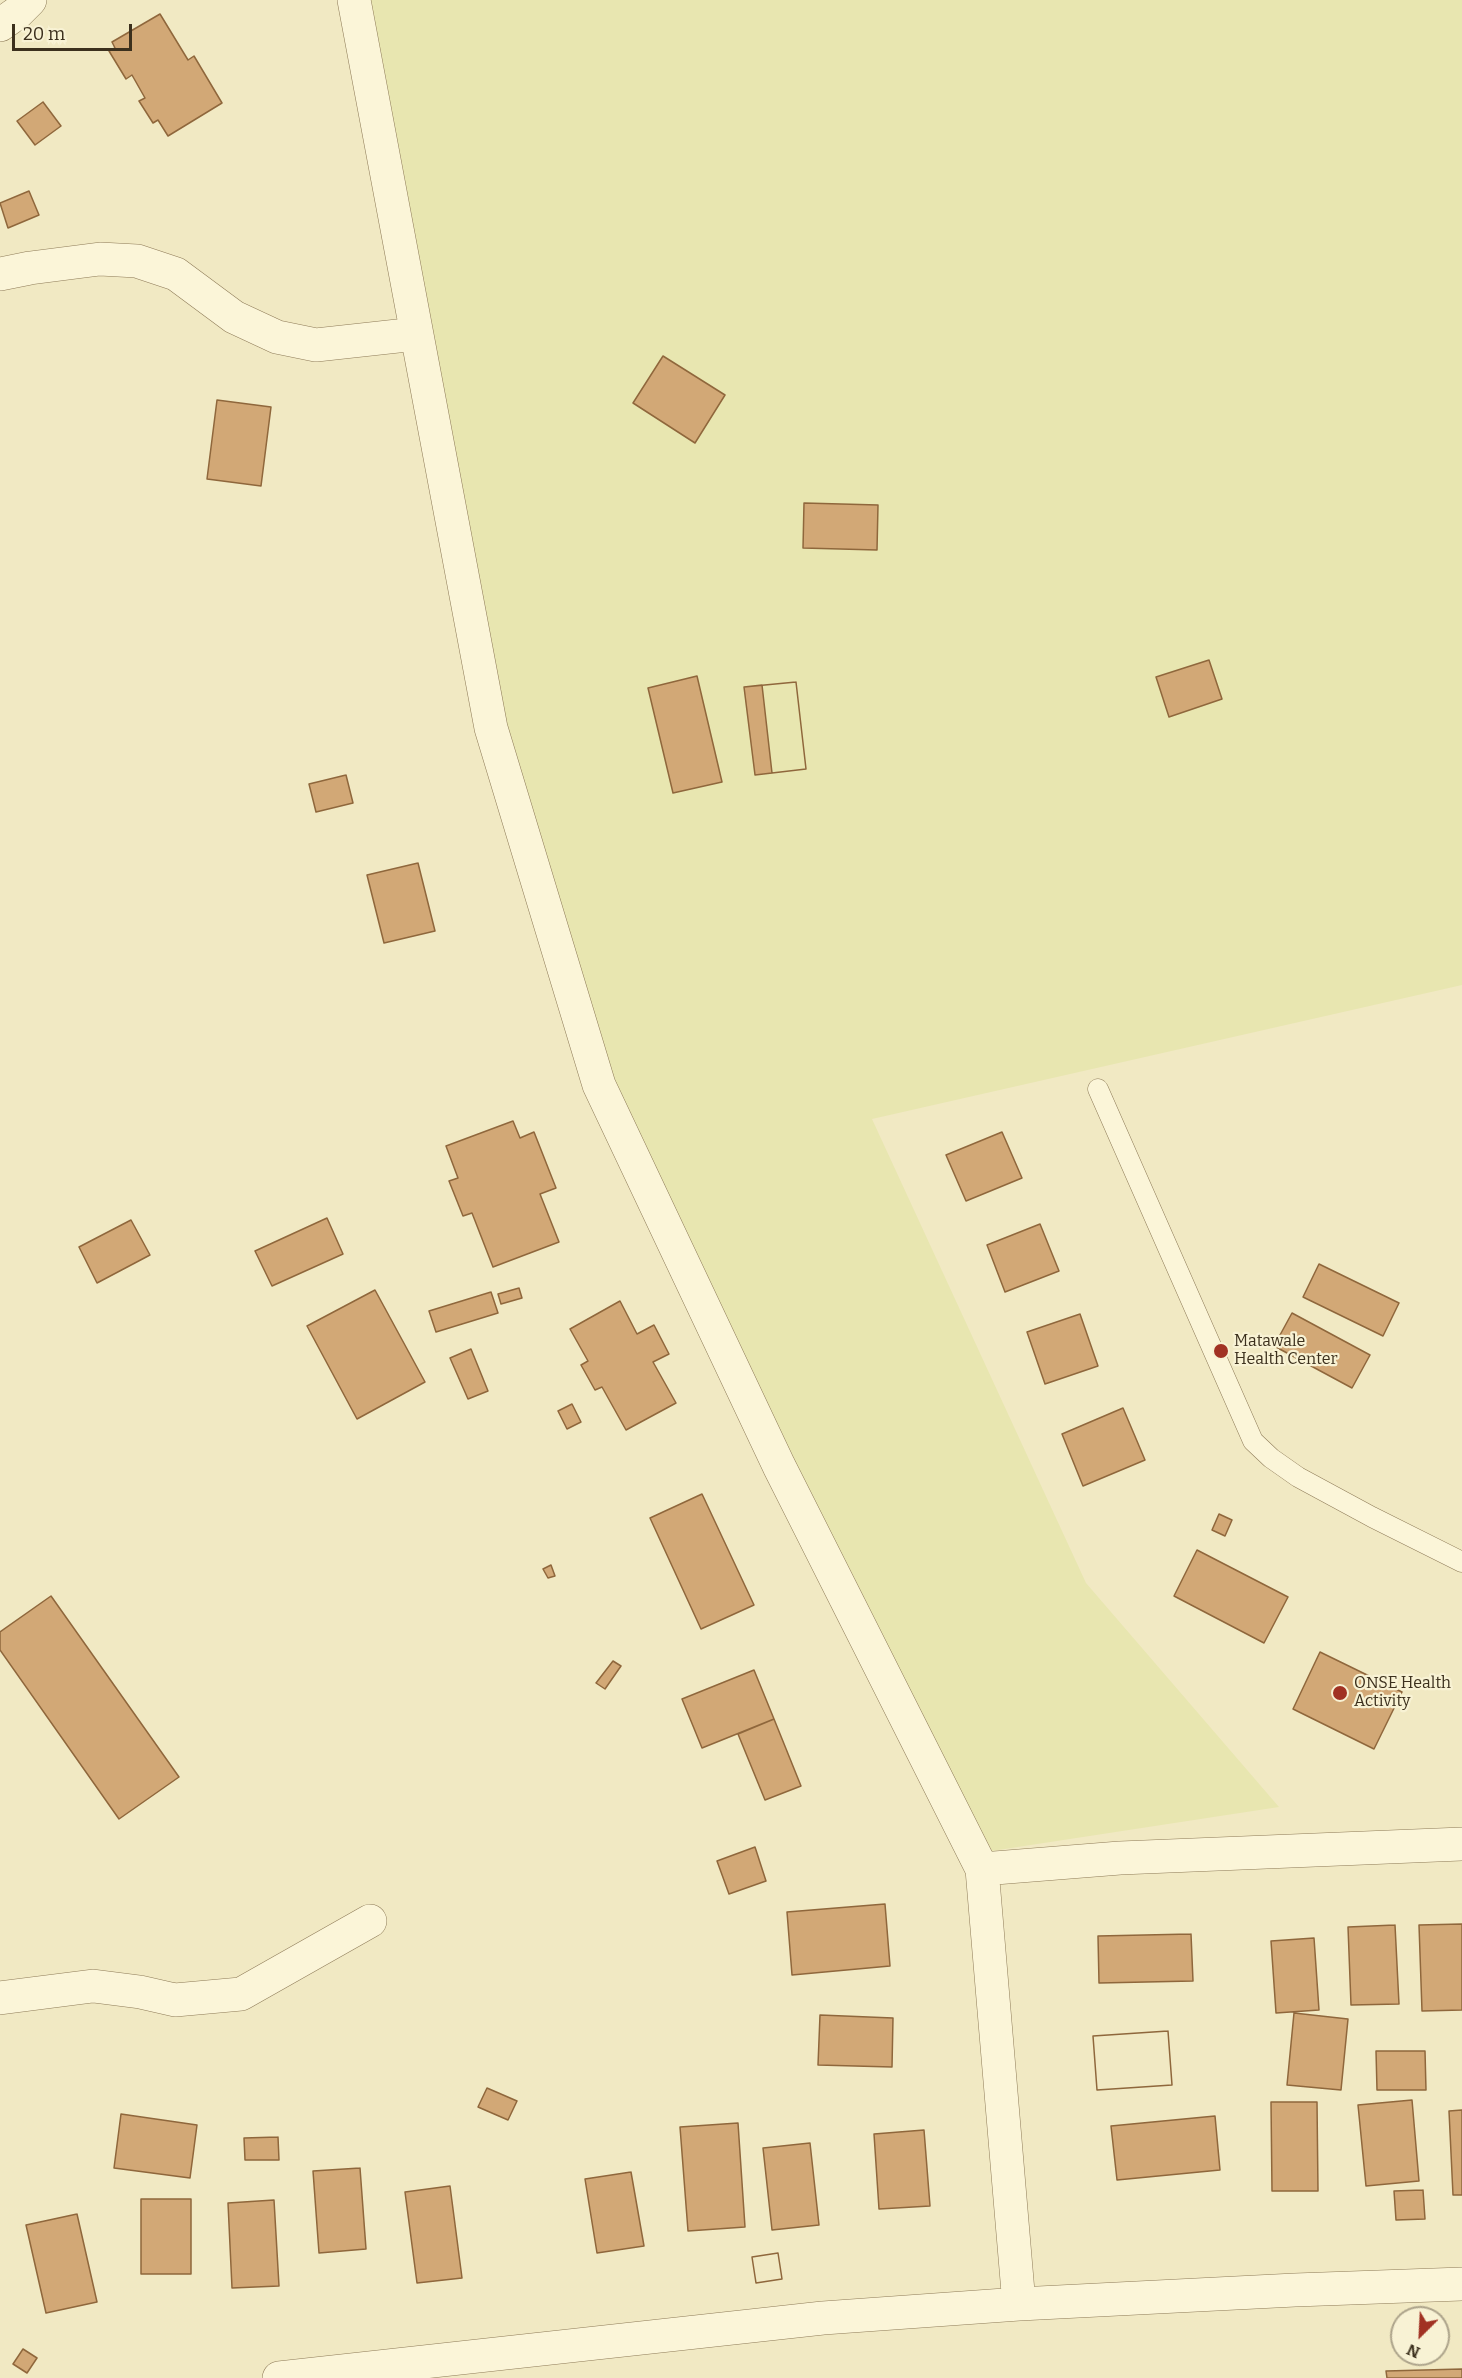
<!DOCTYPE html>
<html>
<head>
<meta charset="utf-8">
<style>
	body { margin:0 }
	#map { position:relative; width:1462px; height:2378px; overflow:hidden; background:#f1e9c3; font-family:Bitter,serif }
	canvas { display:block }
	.north { position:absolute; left:1390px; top:2306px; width:60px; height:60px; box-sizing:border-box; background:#f8f2d4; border:2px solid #ada48b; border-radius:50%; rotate:204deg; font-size:16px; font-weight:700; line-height:24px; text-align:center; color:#3c301d }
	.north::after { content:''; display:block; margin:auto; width:21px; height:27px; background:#a13223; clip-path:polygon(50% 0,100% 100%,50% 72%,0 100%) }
	.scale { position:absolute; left:12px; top:24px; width:120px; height:27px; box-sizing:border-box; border:3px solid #3c301d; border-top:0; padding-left:8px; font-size:18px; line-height:21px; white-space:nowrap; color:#3c301d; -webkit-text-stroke:4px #f8f2d4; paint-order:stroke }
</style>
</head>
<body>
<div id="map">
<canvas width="1462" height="2378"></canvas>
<div class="north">N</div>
<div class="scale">20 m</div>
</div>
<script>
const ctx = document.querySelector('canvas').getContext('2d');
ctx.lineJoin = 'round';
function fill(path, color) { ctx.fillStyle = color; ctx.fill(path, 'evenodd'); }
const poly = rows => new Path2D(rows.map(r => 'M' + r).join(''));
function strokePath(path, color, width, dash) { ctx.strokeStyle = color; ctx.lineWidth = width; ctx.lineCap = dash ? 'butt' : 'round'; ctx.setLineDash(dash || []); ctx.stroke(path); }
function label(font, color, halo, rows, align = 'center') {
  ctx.font = font + ' Bitter,serif'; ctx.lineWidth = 4.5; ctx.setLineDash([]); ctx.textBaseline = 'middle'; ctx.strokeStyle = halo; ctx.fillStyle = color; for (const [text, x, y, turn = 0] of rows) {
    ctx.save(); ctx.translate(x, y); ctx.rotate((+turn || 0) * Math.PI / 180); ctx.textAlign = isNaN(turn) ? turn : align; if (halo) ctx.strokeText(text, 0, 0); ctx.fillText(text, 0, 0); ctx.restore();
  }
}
const farmland = poly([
	[356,0,1462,0,1462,985,872,1119,1086,1583,1279,1807,985,1852,599,1085,491,728]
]);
const building = poly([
	[160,14,188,60,194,56,222,103,168,136,158,120,153,123,139,101,145,98,132,75,126,79,109,51,115,48,112,42,160,14],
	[43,102,61,126,35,145,17,121,43,102],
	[29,191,39,215,8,228,0,203,29,191],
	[663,356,725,395,695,443,633,403,663,356],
	[217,400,271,407,261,486,207,479,217,400],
	[804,503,878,505,877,550,803,548,804,503],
	[1209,660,1222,699,1169,717,1156,677,1209,660],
	[697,676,722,782,673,793,648,688,697,676],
	[796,682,806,769,755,775,744,687,796,682],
	[796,682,806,769,755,775,744,687,796,682],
	[762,685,772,773,755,775,744,687,762,685],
	[346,775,353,803,316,812,309,784,346,775],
	[418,863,435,931,384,943,367,875,418,863],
	[513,1121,520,1138,534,1132,556,1188,540,1194,559,1242,493,1267,472,1213,463,1216,449,1181,458,1178,446,1146,513,1121],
	[1002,1132,1022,1178,966,1201,946,1155,1002,1132],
	[327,1218,343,1254,272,1286,255,1251,327,1218],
	[131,1220,150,1255,97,1283,79,1247,131,1220],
	[1040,1224,1059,1271,1005,1292,987,1245,1040,1224],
	[1319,1264,1399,1303,1383,1336,1303,1297,1319,1264],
	[519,1288,522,1298,501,1304,498,1294,519,1288],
	[375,1290,425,1382,357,1419,307,1326,375,1290],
	[491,1292,498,1313,436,1332,429,1311,491,1292],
	[620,1301,637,1334,654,1325,669,1354,653,1362,676,1403,626,1430,602,1387,595,1390,581,1365,588,1361,570,1329,620,1301],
	[1292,1313,1370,1355,1352,1388,1274,1346,1292,1313],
	[1080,1314,1098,1366,1045,1384,1027,1332,1080,1314],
	[471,1349,488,1391,468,1399,450,1358,471,1349],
	[572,1404,581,1422,567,1429,558,1411,572,1404],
	[1123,1408,1145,1460,1083,1486,1062,1434,1123,1408],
	[702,1494,754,1605,701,1629,650,1518,702,1494],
	[1219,1514,1232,1520,1225,1536,1212,1530,1219,1514],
	[1197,1550,1288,1597,1264,1643,1174,1596,1197,1550],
	[551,1565,555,1576,548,1578,543,1569,551,1565],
	[51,1596,179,1777,119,1819,0,1650,0,1632,51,1596],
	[1320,1652,1402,1692,1374,1749,1293,1709,1320,1652],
	[613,1661,621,1666,605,1689,596,1683,613,1661],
	[754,1670,774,1719,702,1748,682,1699,754,1670],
	[774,1719,801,1786,765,1800,738,1734,774,1719],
	[755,1847,766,1881,729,1894,717,1861,755,1847],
	[885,1904,890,1966,792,1975,787,1912,885,1904],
	[1462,1924,1462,2010,1422,2011,1419,1925,1462,1924],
	[1395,1925,1399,2004,1351,2005,1348,1927,1395,1925],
	[1191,1934,1193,1981,1099,1983,1098,1936,1191,1934],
	[1314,1938,1319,2010,1276,2013,1271,1941,1314,1938],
	[1294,2013,1348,2019,1341,2090,1287,2085,1294,2013],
	[820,2015,893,2018,892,2067,818,2065,820,2015],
	[1168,2031,1172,2085,1097,2090,1093,2036,1168,2031],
	[1168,2031,1172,2085,1097,2090,1093,2036,1168,2031],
	[1168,2031,1172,2085,1097,2090,1093,2036,1168,2031],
	[1168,2031,1172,2085,1097,2090,1093,2036,1168,2031],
	[1376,2051,1425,2051,1426,2090,1377,2090,1376,2051],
	[487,2088,517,2101,508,2120,478,2107,487,2088],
	[1412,2100,1419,2181,1366,2186,1358,2105,1412,2100],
	[1271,2102,1317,2102,1318,2191,1272,2191,1271,2102],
	[1462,2110,1462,2195,1453,2195,1449,2111,1462,2110],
	[121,2114,197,2125,190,2178,114,2168,121,2114],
	[1215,2116,1220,2170,1117,2180,1111,2126,1215,2116],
	[738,2123,745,2227,688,2231,680,2127,738,2123],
	[924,2130,930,2206,879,2209,874,2134,924,2130],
	[278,2137,279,2160,245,2160,244,2138,278,2137],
	[810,2143,819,2225,772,2230,763,2148,810,2143],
	[360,2168,366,2249,319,2253,313,2171,360,2168],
	[631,2172,644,2246,597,2253,585,2179,631,2172],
	[450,2186,462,2278,417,2283,405,2192,450,2186],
	[1423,2190,1425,2219,1396,2220,1394,2191,1423,2190],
	[141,2199,191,2199,191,2274,141,2274,141,2199],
	[274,2200,279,2286,232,2288,228,2203,274,2200],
	[77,2214,97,2302,46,2313,26,2225,77,2214],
	[778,2253,782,2279,756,2283,752,2257,778,2253],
	[778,2253,782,2279,756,2283,752,2257,778,2253],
	[23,2349,37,2358,27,2373,13,2364,23,2349],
	[1462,2369,1462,2378,1387,2378,1386,2371,1462,2369]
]);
const service = poly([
	[1098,1089,1253,1441,1271,1458,1298,1477,1372,1517,1462,1562]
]);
const minor = poly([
	[354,0,491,728,599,1085,779,1466,982,1869],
	[0,25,17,13,30,0],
	[0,274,30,268,100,259,137,261,176,274,234,317,277,337,316,345,416,334],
	[0,1998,93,1986,140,1992,175,2000,241,1994,370,1921],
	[1019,2304,982,1869,1120,1858,1462,1844],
	[279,2378,823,2318,1019,2304,1295,2290,1462,2284]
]);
const markers = [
	[1221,1351,8,"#a13223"],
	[1340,1693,8,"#a13223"]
];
const poiNames = [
	["Matawale",1234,1342],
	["Health Center",1234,1360],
	["ONSE Health",1354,1684],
	["Activity",1354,1702]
];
fill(farmland, '#e8e6b0');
fill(building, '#d2a876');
strokePath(building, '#8f673c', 1.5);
strokePath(service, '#8e7b58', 21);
strokePath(minor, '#8e7b58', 34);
strokePath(service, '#fbf5d8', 20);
strokePath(minor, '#fbf5d8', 33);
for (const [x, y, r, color] of markers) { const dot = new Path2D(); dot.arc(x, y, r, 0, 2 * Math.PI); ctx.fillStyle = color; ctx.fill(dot); strokePath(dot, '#f8f2d4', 2); }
label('16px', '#3c301d', '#f8f2d4', poiNames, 'left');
</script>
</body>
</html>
